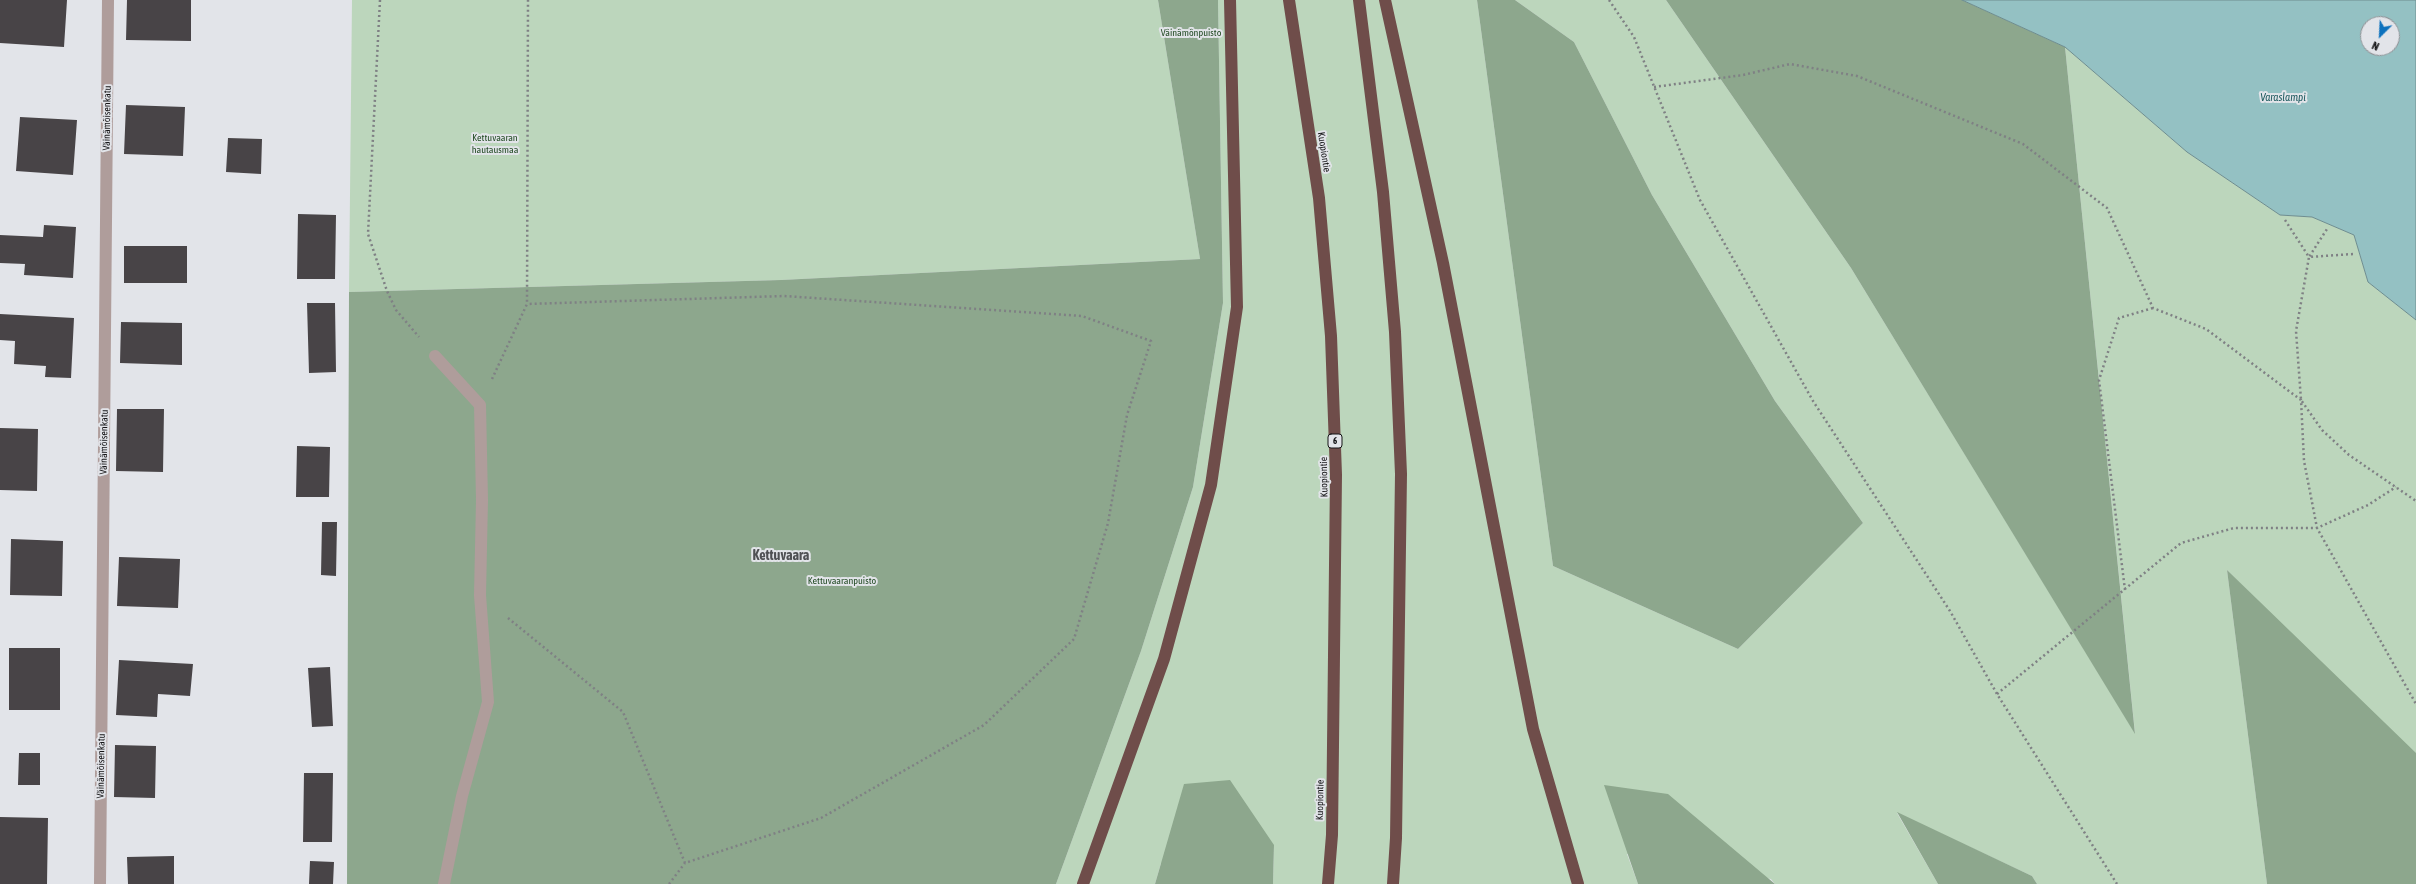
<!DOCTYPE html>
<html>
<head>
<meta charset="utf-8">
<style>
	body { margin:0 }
	#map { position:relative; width:2416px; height:884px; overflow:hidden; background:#e2e4e9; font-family:"Asap Condensed",sans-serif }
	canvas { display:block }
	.north { position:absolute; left:2360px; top:16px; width:40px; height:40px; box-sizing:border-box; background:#e2e4e9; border:1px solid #909195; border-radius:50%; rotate:204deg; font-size:11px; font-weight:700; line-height:16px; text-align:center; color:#141416 }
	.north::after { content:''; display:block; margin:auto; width:14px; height:18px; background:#0c71bd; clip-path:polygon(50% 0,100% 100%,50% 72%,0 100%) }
</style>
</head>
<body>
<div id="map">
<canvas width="2416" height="884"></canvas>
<div class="north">N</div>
</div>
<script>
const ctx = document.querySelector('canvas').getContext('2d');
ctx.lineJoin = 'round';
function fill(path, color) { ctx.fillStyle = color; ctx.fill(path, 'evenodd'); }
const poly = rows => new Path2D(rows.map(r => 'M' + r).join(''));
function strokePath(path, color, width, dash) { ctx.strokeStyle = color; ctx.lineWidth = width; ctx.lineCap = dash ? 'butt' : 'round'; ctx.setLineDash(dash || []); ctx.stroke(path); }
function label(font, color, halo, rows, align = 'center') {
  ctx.font = font + ' "Asap Condensed",sans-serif'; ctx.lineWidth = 4; ctx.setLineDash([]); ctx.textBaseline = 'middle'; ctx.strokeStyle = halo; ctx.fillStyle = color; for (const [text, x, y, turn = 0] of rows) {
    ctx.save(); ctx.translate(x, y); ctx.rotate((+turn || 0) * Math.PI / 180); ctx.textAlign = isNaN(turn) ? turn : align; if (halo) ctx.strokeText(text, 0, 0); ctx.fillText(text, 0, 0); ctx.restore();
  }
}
const green = poly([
	[352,0,1158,0,1200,259,781,280,349,292],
	[1218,0,1477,0,1553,566,1738,649,1863,523,1775,401,1652,195,1574,42,1515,0,1666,0,1851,268,2135,733,2065,47,2187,152,2280,215,2312,217,2354,235,2368,282,2416,320,2416,766,2227,570,2267,884,2037,884,2032,876,1897,813,1938,884,1775,884,1771,879,1627,854,1638,884,1273,884,1274,845,1161,863,1155,884,1056,884,1141,651,1193,487,1223,303]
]);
const forest = poly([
	[1158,0,1218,0,1223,303,1193,487,1141,651,1056,884,347,884,349,292,781,280,1200,259],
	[1477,0,1515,0,1574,42,1652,195,1775,401,1863,523,1738,649,1553,566],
	[1666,0,1962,0,2065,47,2135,734,1851,268],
	[2227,570,2416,753,2416,884,2267,884],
	[1230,780,1274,845,1273,884,1155,884,1184,784],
	[1604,785,1668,794,1775,884,1638,884],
	[1897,812,2032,876,2037,884,1938,884]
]);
const water = poly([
	[1962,0,2416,0,2416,320,2368,282,2354,235,2312,217,2280,215,2187,152,2065,47,1962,0],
	[2368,24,2392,24,2392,48,2368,48,2368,24]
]);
const building = poly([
	[0,0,67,0,64,47,0,43],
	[127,0,191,0,191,41,126,40],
	[126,105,185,107,183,156,124,154],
	[20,117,77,120,73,175,16,171],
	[228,138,262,139,261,174,226,172],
	[298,214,336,215,335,279,297,279],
	[44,225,76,227,73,278,24,275,25,264,0,263,0,235,43,237],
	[124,246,187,246,187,283,124,283],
	[307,303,335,303,336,372,309,373],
	[0,314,74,318,71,378,45,377,46,366,14,364,15,341,0,340],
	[121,322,182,323,182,365,120,363],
	[117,409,164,409,163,472,116,471],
	[0,428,38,429,37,491,0,490],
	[297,446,330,447,329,497,296,497],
	[322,522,337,522,336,576,321,575],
	[11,539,63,541,62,596,10,595],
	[119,557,180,559,178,608,117,606],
	[9,648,60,648,60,710,9,710],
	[119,660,193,664,190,696,158,694,157,717,116,715],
	[330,667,333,726,312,727,308,668],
	[115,745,156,746,155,798,114,797],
	[19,753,40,753,40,785,18,785],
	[304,773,333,773,332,842,303,842],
	[0,817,48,818,47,884,0,884],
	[174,856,174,884,128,884,127,857],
	[310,861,334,862,333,884,309,884]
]);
const path = poly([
	[380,0,368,234,387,291,396,310,419,337],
	[1609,0,1634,37,1700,200,1813,401,1950,611,1997,694,2117,884],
	[1654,87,1743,75,1790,64,1857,76,2023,144,2107,208,2153,308,2206,329,2301,400,2304,461,2317,528,2416,704],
	[2285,220,2309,257,2327,229],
	[2353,254,2309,257,2296,331,2301,400,2322,430,2349,455,2416,501],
	[492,379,527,304,528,0],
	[2125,590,2099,380,2119,318,2153,308],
	[508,618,623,712,685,863,821,818,984,725,1074,639,1108,523,1127,415,1151,341,1082,316,784,296,527,304],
	[1997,694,2181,543,2234,528,2317,528,2368,505,2396,487],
	[669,884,685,863]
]);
const minor = poly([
	[435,356,480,405,482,500,480,595,488,702,462,796,444,884],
	[100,884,108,0]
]);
const highway = poly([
	[1289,0,1319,198,1331,336,1336,475,1332,835,1328,884],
	[1359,0,1383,192,1395,332,1401,474,1396,838,1393,884],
	[1385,0,1443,263,1533,729,1578,884],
	[1083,884,1164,659,1211,485,1237,307,1230,0]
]);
const shields = [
	[1335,441,14]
];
const shieldNames = [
	["6",1335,441]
];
const parkNames = [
	["Väinämönpuisto",1191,33],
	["Kettuvaaran",495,138],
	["hautausmaa",495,150],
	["Kettuvaaranpuisto",842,581]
];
const streetNames = [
	["Väinämöisenkatu",107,118,-89],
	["Kuopiontie",1324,152,81],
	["Väinämöisenkatu",104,442,-89],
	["Kuopiontie",1324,477,-91],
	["Väinämöisenkatu",101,766,-89],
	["Kuopiontie",1320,800,-89]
];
const waterNames = [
	["Varaslampi",2283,98]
];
const districtNames = [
	["Kettuvaara",781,556]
];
fill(green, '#bcd6bc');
fill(forest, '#8da78d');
fill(water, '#94c1c3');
strokePath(water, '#6e8d8f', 1);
fill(building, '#484447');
strokePath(path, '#7f8084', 2.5, [2, 3]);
strokePath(minor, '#af9d9b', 12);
strokePath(highway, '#6f4d4a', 12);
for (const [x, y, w] of shields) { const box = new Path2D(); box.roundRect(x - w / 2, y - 7, w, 14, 3); ctx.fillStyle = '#e2e4e9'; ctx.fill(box); strokePath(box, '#141416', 1); }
label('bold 9px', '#141416', null, shieldNames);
label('10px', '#234b25', '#e2e4e9', parkNames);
label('10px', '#141416', '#e2e4e9', streetNames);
label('italic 11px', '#1d5a5e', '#e2e4e9', waterNames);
label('bold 14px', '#4f5054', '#e2e4e9', districtNames);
</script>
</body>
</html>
